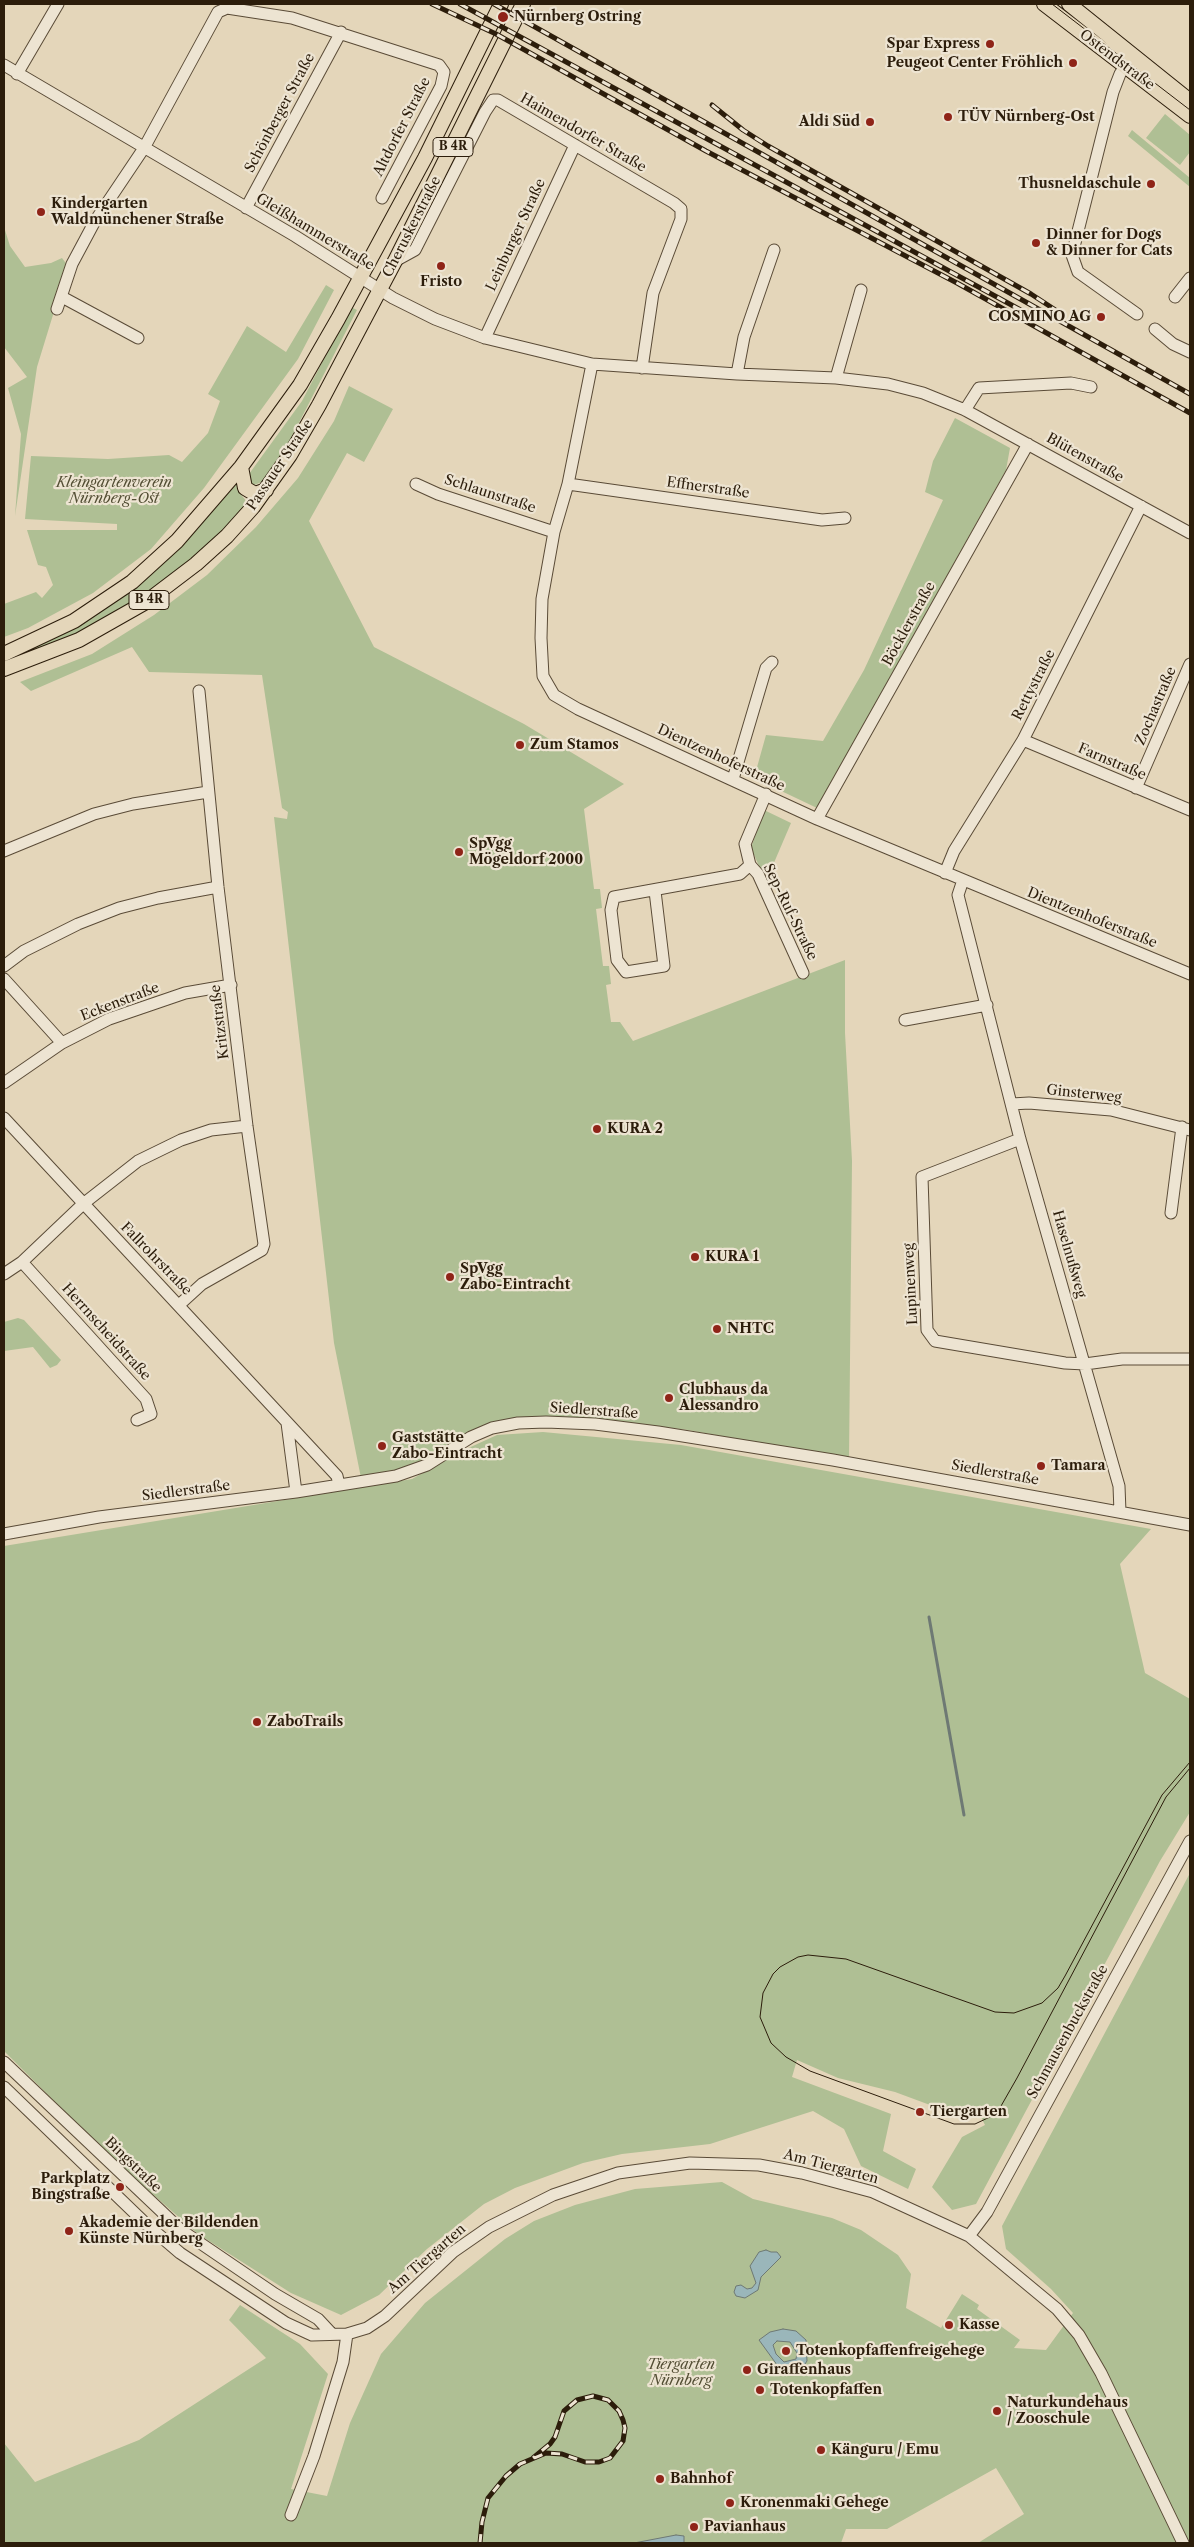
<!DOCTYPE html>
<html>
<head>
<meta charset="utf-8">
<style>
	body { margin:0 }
	#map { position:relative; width:1194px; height:2547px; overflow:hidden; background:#e4d6ba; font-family:"Libre Caslon Text",serif }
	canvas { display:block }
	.frame { position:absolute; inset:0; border:5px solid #2c1d0b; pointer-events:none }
</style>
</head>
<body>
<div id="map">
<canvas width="1194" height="2547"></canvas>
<div class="frame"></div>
</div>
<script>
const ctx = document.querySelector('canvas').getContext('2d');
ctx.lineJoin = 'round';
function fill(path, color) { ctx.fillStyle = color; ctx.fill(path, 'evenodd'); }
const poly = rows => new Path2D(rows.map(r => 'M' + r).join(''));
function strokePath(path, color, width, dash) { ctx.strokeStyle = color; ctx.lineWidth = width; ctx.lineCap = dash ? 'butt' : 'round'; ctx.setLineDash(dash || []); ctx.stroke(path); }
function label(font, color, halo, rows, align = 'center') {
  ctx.font = font + ' "Libre Caslon Text",serif'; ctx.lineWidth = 4.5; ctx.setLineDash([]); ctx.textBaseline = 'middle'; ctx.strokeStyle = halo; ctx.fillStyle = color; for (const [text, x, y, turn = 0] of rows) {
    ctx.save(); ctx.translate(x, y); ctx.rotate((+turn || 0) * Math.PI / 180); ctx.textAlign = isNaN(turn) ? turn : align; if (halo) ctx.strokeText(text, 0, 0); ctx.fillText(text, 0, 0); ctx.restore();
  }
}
const green = poly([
	[1165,114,1190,135,1190,152,1180,165,1146,138],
	[1132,130,1190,178,1190,187,1128,136],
	[4,227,10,246,25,267,51,263,62,258,68,266,37,367,15,516,21,434,8,388,27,377,4,347],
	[326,285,334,290,298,359,204,488,151,549,93,593,28,628,4,637,4,604,36,592,42,598,53,585,46,567,38,565,27,530,117,530,117,524,25,519,31,456,108,459,169,455,182,462,208,433,220,401,208,394,247,326,286,352],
	[351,307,357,310,288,444,264,481,252,486,247,477,249,474,302,401],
	[349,386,393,409,364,462,347,453,309,521,374,647,524,724,624,784,584,809,594,889,600,889,602,908,596,909,603,966,609,966,611,984,606,985,611,1022,620,1022,633,1041,845,960,845,1033,852,1161,849,1459,688,1430,618,1421,534,1417,404,1469,361,1478,334,1343,274,817,287,819,288,812,282,808,262,675,149,672,132,647,31,691,20,682,92,654,154,615,207,575,256,527,298,478,334,421],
	[955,418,1010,448,1006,470,817,808,754,778,766,735,823,741,864,670,943,500,925,492,933,461],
	[236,481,238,491,248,503,225,528,179,571,126,608,72,637,13,660,11,656,68,630],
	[764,810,791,823,770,872,763,875,751,848],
	[18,1318,24,1320,61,1360,57,1365,50,1368,33,1347,4,1351,4,1322],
	[543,1432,681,1445,1151,1529,1120,1564,1145,1673,1190,1699,1190,1812,1160,1861,976,2204,952,2210,932,2187,962,2137,985,2125,979,2113,957,2115,895,2092,838,2078,797,2060,792,2077,891,2114,883,2151,916,2169,908,2189,861,2166,844,2129,813,2111,710,2144,622,2154,583,2163,515,2188,484,2204,427,2249,379,2295,341,2315,291,2293,198,2234,108,2155,4,2051,4,1546,412,1479,464,1450,497,1435],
	[1190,1873,1190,2543,978,2543,1024,2514,996,2468,887,2529,846,2529,841,2543,4,2543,4,2443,35,2482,139,2440,266,2358,229,2320,240,2305,300,2344,328,2374,291,2489,327,2496,350,2423,381,2354,425,2303,505,2239,534,2221,575,2205,635,2189,722,2182,753,2199,832,2218,861,2230,898,2255,911,2274,906,2308,941,2328,962,2294,979,2305,977,2309,1020,2340,1014,2348,1046,2350,1073,2313,1051,2289,1006,2249,1002,2226]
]);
const water = poly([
	[766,2250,771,2252,777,2252,781,2257,761,2277,758,2290,745,2298,736,2296,734,2292,736,2286,741,2285,747,2289,752,2288,756,2283,750,2266,759,2252,766,2250],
	[783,2329,796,2331,806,2340,807,2361,801,2370,789,2373,780,2369,759,2340,770,2332,783,2329],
	[777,2341,790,2342,797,2353,796,2359,784,2362,776,2354,773,2345,777,2341],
	[676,2535,684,2536,684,2543,634,2543,676,2535]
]);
const stream = poly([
	[929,1617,964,1815]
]);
const minor = poly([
	[1129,60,1120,74,1113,92,1072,255,1078,272,1137,314],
	[4,65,295,236,393,298,435,319,485,338,592,364,737,374,836,378,888,384,923,393,965,410,1190,533],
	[17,74,58,4],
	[246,208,341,32],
	[395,261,415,250,485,112,493,100,498,100,674,203,681,209,681,219,653,293,642,368],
	[62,297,138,338],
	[1175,297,1190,278],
	[57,309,72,264,95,221,144,148,218,12,227,8,292,18,439,65,444,72,441,86,382,198],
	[1155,329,1173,344,1190,352],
	[485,338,575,145],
	[592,364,568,484,554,532,542,599,541,638,543,676,554,695,578,709,817,819,1190,974],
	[737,374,744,337,774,250],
	[836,378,861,290],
	[965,410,979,388,1071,383,1091,387],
	[416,484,438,494,554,532],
	[568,484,822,520,845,518],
	[1023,740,1190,810],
	[733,779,766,668,772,662],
	[1136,788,1190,664],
	[817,819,1028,444],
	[4,851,94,814,133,804,208,792],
	[750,865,758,874,803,973],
	[945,873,954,851,1023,740,1141,506],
	[963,880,958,895,1020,1139,1119,1486,1120,1512],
	[655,891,664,966,626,972,617,960,611,910,614,897,740,874,750,865,745,844,766,794],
	[4,966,24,951,78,924,119,908,158,898,218,887],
	[4,979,62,1043],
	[905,1020,987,1005],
	[4,1083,62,1043,109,1019,185,993,231,985],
	[1012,1104,1029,1103,1111,1110,1190,1130],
	[4,1118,337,1476,339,1485],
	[1020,1139,922,1177,927,1330,935,1341,1065,1363,1085,1364,1122,1359,1190,1359],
	[1171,1213,1182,1127],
	[22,1262,146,1399,151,1414,137,1420],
	[4,1274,22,1262,83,1204,138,1161,181,1140,211,1130,247,1126],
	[179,1305,202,1284,262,1250,264,1244,247,1126,218,887,199,691],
	[287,1423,296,1492],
	[4,1534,99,1517,296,1492,396,1476,427,1465,471,1437,492,1428,518,1423,546,1422,595,1424,658,1432,833,1460,1190,1525],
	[4,2062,181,2230,275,2294,318,2319,332,2334],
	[4,2087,145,2223,180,2253,286,2323,312,2335,347,2334,367,2328,385,2316,453,2252,489,2227,553,2195,618,2173,690,2163,759,2165,802,2173,873,2192,969,2236,1057,2309,1079,2335,1101,2373,1183,2543],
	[969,2236,987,2212,1190,1841],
	[291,2515,314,2456,343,2362,347,2334]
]);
const major = poly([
	[1044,4,1190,116],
	[1069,4,1190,101],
	[241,467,245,488,255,494,266,490],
	[4,654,74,621,132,582,177,541,241,467,300,385,338,319,425,158,501,4],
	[4,669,79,640,146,602,196,564,227,536,253,507,290,455,319,405,395,261,523,4]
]);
const tram = poly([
	[1052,4,1190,110],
	[1190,1762,1162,1795,1065,1976,1058,1988,1042,2003,1014,2013,995,2012,846,1959,808,1955,798,1957,780,1967,773,1974,763,1993,760,2017,771,2043,786,2057,810,2071,954,2124,975,2124,992,2116,1001,2106,1017,2078,1166,1797,1190,1768]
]);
const rail = poly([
	[432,4,496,34,706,151,957,283,1190,413],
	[460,4,1028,314],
	[494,4,1190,394],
	[712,105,743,130,768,146,1031,294,1057,311],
	[480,2543,482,2522,488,2498,506,2476,520,2464,546,2453,562,2454,585,2462,599,2462,610,2458,623,2441,625,2428,623,2420,619,2411,608,2400,593,2396,577,2400,564,2411,555,2437,550,2444,533,2458]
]);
const markers = [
	[503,17,6,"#8f2418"],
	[990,44,5,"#8f2418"],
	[1073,63,5,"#8f2418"],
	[948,117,5,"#8f2418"],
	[870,122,5,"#8f2418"],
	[1151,184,5,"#8f2418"],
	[41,212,5,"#8f2418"],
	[1036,243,5,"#8f2418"],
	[441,266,5,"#8f2418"],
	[1101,317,5,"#8f2418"],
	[520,745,5,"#8f2418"],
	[459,852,5,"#8f2418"],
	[597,1129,5,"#8f2418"],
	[695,1257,5,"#8f2418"],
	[450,1277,5,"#8f2418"],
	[717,1329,5,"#8f2418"],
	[669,1398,5,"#8f2418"],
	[382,1446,5,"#8f2418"],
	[1041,1466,5,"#8f2418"],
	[257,1722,5,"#8f2418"],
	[920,2112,5,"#8f2418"],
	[120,2187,5,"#8f2418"],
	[69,2231,5,"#8f2418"],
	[949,2325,5,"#8f2418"],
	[786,2351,5,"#8f2418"],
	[747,2370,5,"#8f2418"],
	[760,2390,5,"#8f2418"],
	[997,2411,5,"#8f2418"],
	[821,2450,5,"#8f2418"],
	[660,2479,5,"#8f2418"],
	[730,2503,5,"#8f2418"],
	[694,2527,5,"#8f2418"]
];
const shields = [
	[453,147,40],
	[149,600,40]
];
const shieldNames = [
	["B 4R",453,147],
	["B 4R",149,600]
];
const poiNames = [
	["Nürnberg Ostring",514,17],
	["Spar Express",980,44,"right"],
	["Peugeot Center Fröhlich",1063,63,"right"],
	["TÜV Nürnberg-Ost",958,117],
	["Aldi Süd",860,122,"right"],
	["Thusneldaschule",1141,184,"right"],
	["Kindergarten",51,204],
	["Waldmünchener Straße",51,220],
	["Dinner for Dogs",1046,235],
	["& Dinner for Cats",1046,251],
	["Fristo",441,282,"center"],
	["COSMINO AG",1091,317,"right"],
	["Zum Stamos",530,745],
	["SpVgg",469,844],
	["Mögeldorf 2000",469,860],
	["KURA 2",607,1129],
	["KURA 1",705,1257],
	["SpVgg",460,1269],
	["Zabo-Eintracht",460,1285],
	["NHTC",727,1329],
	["Clubhaus da",679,1390],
	["Alessandro",679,1406],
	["Gaststätte",392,1438],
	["Zabo-Eintracht",392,1454],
	["Tamara",1051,1466],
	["ZaboTrails",267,1722],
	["Tiergarten",930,2112],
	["Parkplatz",110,2179,"right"],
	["Bingstraße",110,2195,"right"],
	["Akademie der Bildenden",79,2223],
	["Künste Nürnberg",79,2239],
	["Kasse",959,2325],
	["Totenkopfaffenfreigehege",796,2351],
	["Giraffenhaus",757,2370],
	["Totenkopfaffen",770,2390],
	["Naturkundehaus",1007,2403],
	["/ Zooschule",1007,2419],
	["Känguru / Emu",831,2450],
	["Bahnhof",670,2479],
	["Kronenmaki Gehege",740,2503],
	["Pavianhaus",704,2527]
];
const streetNames = [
	["Ostendstraße",1117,60,37],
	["Schönberger Straße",280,113,-62],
	["Altdorfer Straße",402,127,-63],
	["Haimendorfer Straße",583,133,30],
	["Cheruskerstraße",412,227,-63],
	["Gleißhammerstraße",315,232,31],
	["Leinburger Straße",516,235,-65],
	["Blütenstraße",1085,458,29],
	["Passauer Straße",280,465,-56],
	["Effnerstraße",708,488,8],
	["Schlaunstraße",490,494,18],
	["Böcklerstraße",909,624,-61],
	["Rettystraße",1034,685,-63],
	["Zochastraße",1156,706,-67],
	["Dientzenhoferstraße",721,758,25],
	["Farnstraße",1112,762,23],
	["Sep-Ruf-Straße",790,912,64],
	["Dientzenhoferstraße",1092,918,22],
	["Eckenstraße",120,1002,-21],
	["Kritzstraße",220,1022,-97],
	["Ginsterweg",1084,1094,6],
	["Haselnußweg",1069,1254,74],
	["Fallrohrstraße",156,1259,46],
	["Lupinenweg",911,1284,-93],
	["Herrnscheidstraße",106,1332,48],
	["Siedlerstraße",594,1411,4],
	["Siedlerstraße",995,1473,10],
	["Siedlerstraße",186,1491,-7],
	["Schmausenbuckstraße",1068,2032,-61],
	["Bingstraße",133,2165,44],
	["Am Tiergarten",831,2167,15],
	["Am Tiergarten",427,2259,-41]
];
const parkNames = [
	["Kleingartenverein",114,483],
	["Nürnberg-Ost",114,499],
	["Tiergarten",681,2365],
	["Nürnberg",681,2381]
];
fill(green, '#afbf94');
fill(water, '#9ab6ba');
strokePath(water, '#6e7974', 1);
strokePath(stream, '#6e7974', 3);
strokePath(minor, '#5a4b37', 13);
strokePath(major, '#2c1d0b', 16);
strokePath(minor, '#ede4d2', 11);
strokePath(major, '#e4d6ba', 14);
strokePath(tram, '#2c1d0b', 1);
strokePath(rail, '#2c1d0b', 5);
strokePath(rail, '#ede4d2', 3, [9]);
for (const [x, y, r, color] of markers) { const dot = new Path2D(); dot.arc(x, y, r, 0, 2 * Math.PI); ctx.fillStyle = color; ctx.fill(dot); strokePath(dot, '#ede4d2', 2); }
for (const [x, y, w] of shields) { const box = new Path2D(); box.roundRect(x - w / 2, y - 9.5, w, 19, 4); ctx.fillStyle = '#ede4d2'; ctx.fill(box); strokePath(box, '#2c1d0b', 1); }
label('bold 12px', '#2c1d0b', null, shieldNames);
label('bold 14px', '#2c1d0b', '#ede4d2', poiNames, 'left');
label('14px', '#2c1d0b', '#ede4d2', streetNames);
label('italic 14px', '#534e34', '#ede4d2', parkNames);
</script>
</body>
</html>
